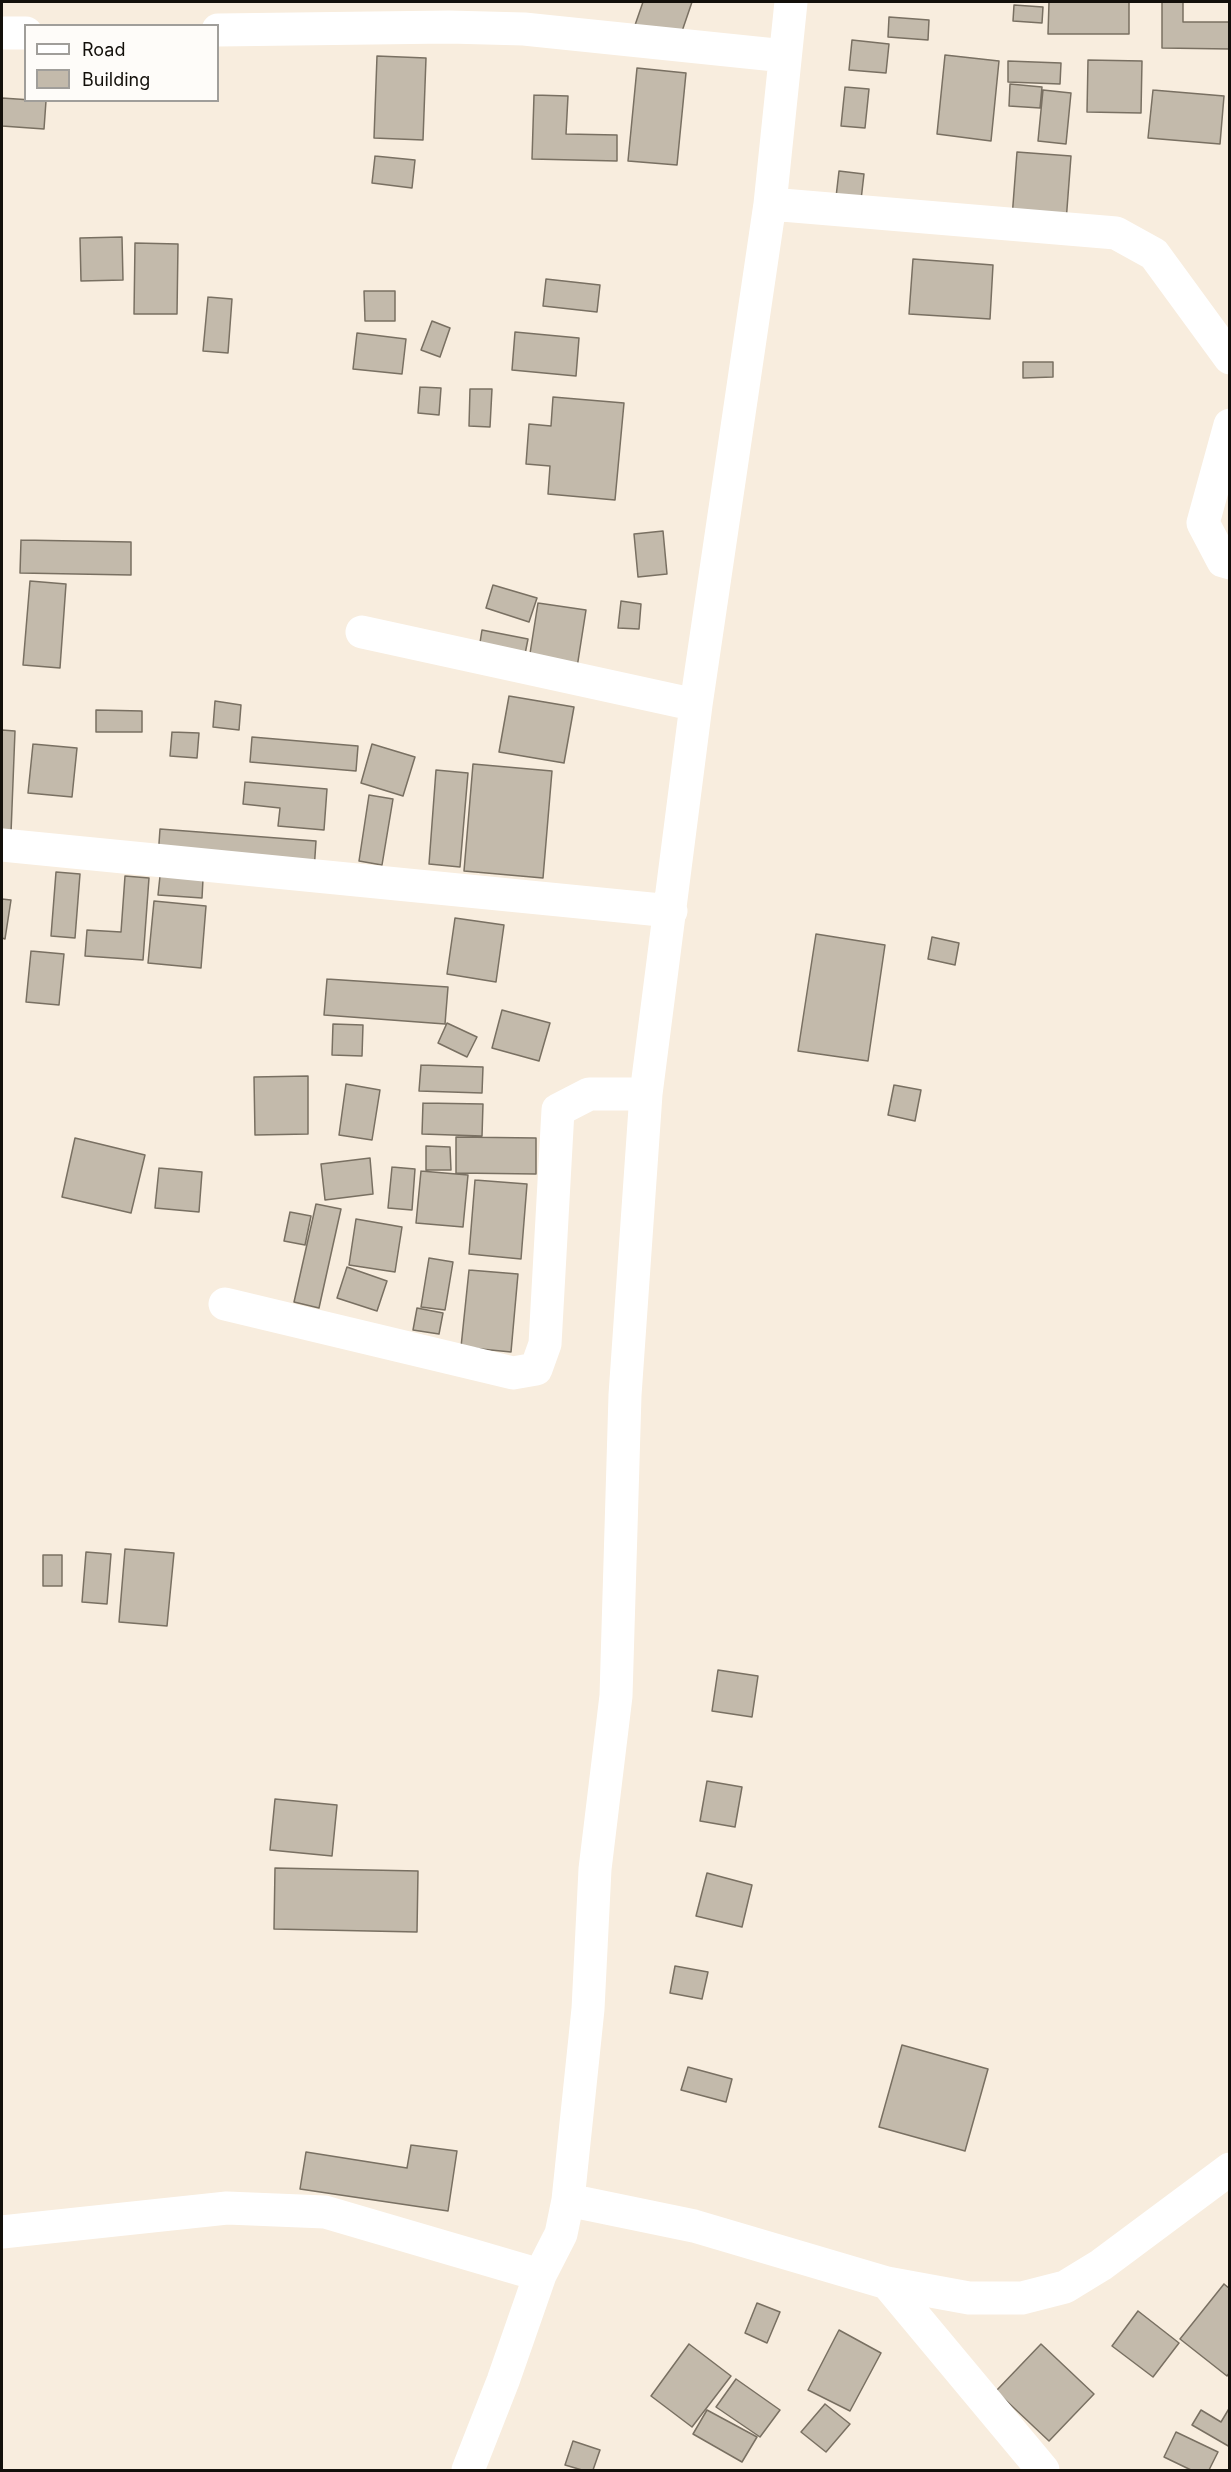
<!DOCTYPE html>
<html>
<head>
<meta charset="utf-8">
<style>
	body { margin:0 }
	#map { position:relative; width:1231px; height:2472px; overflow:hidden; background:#f8edde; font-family:Inter,sans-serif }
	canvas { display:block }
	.frame { position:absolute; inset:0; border:3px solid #13100b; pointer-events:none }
	.legend { position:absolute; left:24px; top:24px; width:195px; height:78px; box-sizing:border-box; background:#fefcf9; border:2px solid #a09e9a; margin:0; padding:8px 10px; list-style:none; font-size:18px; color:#13100b }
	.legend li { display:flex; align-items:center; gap:12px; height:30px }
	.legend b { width:30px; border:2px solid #a09e9a }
</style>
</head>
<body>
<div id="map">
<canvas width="1231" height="2472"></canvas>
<div class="frame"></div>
<ul class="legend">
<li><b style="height:8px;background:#fff"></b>Road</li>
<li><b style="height:16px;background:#c3baab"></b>Building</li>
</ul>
</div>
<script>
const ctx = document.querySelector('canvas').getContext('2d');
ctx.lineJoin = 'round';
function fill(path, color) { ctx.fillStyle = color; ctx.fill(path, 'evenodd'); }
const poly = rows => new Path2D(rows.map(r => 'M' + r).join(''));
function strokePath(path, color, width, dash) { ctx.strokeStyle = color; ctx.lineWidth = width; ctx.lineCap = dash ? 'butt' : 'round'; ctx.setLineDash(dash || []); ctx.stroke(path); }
const building = poly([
	[643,2,692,2,678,43,634,28,643,2],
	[1049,2,1129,2,1129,34,1048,34,1049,2],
	[1162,2,1183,2,1183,22,1230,22,1230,49,1162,48,1162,2],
	[1014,5,1043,7,1042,23,1013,21,1014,5],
	[889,17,929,20,928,40,888,37,889,17],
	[852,40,889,44,886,73,849,70,852,40],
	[945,55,999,61,991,141,937,134,945,55],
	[377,56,426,58,423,140,374,138,377,56],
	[1088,60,1142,61,1141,113,1087,112,1088,60],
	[1008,61,1061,63,1060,84,1008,82,1008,61],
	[637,68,686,73,677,165,628,161,637,68],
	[1010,84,1042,87,1040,108,1009,106,1010,84],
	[845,87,869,89,865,128,841,126,845,87],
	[1043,90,1071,93,1066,144,1038,141,1043,90],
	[1153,90,1224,96,1220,144,1148,138,1153,90],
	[534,95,568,96,566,134,617,135,617,161,532,159,534,95],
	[2,98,46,101,44,129,2,126,2,98],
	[1017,152,1071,156,1066,222,1012,218,1017,152],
	[375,156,415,160,412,188,372,183,375,156],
	[839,171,864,174,861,200,836,197,839,171],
	[122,237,123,280,81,281,80,238,122,237],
	[135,243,178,244,177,314,134,314,135,243],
	[913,259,993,265,990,319,909,314,913,259],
	[546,279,600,285,597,312,543,306,546,279],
	[364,291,395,291,395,321,365,321,364,291],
	[208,297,232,299,228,353,203,351,208,297],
	[432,321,450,328,440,357,421,350,432,321],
	[515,332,579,338,576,376,512,370,515,332],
	[357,333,406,339,402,374,353,369,357,333],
	[1023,362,1053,362,1053,377,1023,378,1023,362],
	[420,387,441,388,439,415,418,413,420,387],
	[470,389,492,389,490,427,469,426,470,389],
	[553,397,624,403,615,500,548,494,550,466,526,464,529,424,551,426,553,397],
	[663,531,667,574,638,577,634,534,663,531],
	[21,540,131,542,131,575,20,573,21,540],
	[30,581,66,584,60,668,23,665,30,581],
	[493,585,537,598,529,622,486,608,493,585],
	[621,601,641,604,639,629,618,628,621,601],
	[538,603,586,610,576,674,528,666,538,603],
	[482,630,528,639,523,664,478,655,482,630],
	[509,696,574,707,564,763,499,752,509,696],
	[215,701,241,705,239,730,213,727,215,701],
	[96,710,142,711,142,732,96,732,96,710],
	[2,730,15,731,11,833,2,832,2,730],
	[172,732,199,733,197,758,170,756,172,732],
	[252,737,358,746,356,771,250,762,252,737],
	[33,744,77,748,72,797,28,793,33,744],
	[372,744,415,757,403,796,361,783,372,744],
	[473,764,552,771,543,878,464,871,473,764],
	[436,770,468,773,460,867,429,864,436,770],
	[245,782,327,789,324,830,278,826,280,808,243,804,245,782],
	[369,795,393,799,382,865,359,861,369,795],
	[160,829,316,841,314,871,158,858,160,829],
	[56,872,80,874,75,938,51,936,56,872],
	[125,876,149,878,143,960,85,956,87,930,121,932,125,876],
	[160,876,203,879,202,898,158,895,160,876],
	[2,899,11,900,5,939,2,938,2,899],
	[154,901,206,906,201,968,148,963,154,901],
	[455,918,504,925,496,982,447,974,455,918],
	[816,934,885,945,868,1061,798,1051,816,934],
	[932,937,959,943,955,965,928,959,932,937],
	[31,951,64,954,59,1005,26,1002,31,951],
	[327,979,448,987,445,1024,324,1015,327,979],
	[502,1010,550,1023,539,1061,492,1048,502,1010],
	[447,1023,477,1037,467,1057,438,1043,447,1023],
	[333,1024,363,1025,362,1056,332,1055,333,1024],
	[421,1065,483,1067,482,1093,419,1091,421,1065],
	[308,1076,308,1134,255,1135,254,1077,308,1076],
	[346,1084,380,1090,372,1140,339,1135,346,1084],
	[894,1085,921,1090,915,1121,888,1115,894,1085],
	[423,1103,483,1104,482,1136,422,1134,423,1103],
	[456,1137,536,1138,536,1174,456,1173,456,1137],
	[75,1138,145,1155,131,1213,62,1197,75,1138],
	[426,1146,450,1147,451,1170,426,1170,426,1146],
	[370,1158,373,1194,325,1200,321,1164,370,1158],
	[392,1167,415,1169,412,1210,388,1208,392,1167],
	[159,1168,202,1172,199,1212,155,1208,159,1168],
	[421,1171,468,1175,463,1227,416,1223,421,1171],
	[475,1180,527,1184,521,1259,469,1254,475,1180],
	[316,1204,341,1209,319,1308,294,1302,316,1204],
	[290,1212,311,1216,305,1245,284,1241,290,1212],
	[356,1219,402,1227,395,1272,349,1265,356,1219],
	[429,1258,453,1262,445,1310,421,1307,429,1258],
	[347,1267,387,1281,377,1311,337,1298,347,1267],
	[469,1270,518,1274,511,1352,461,1347,469,1270],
	[417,1308,443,1313,439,1334,413,1330,417,1308],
	[125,1549,174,1553,167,1626,119,1622,125,1549],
	[86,1552,111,1554,107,1604,82,1602,86,1552],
	[43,1555,62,1555,62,1586,43,1586,43,1555],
	[718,1670,758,1676,752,1717,712,1711,718,1670],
	[707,1781,742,1787,735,1827,700,1821,707,1781],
	[275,1799,337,1805,332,1856,270,1850,275,1799],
	[275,1868,418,1871,417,1932,274,1929,275,1868],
	[707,1873,752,1885,742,1927,696,1916,707,1873],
	[675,1966,708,1972,702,1999,670,1993,675,1966],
	[902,2045,988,2069,965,2151,879,2127,902,2045],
	[688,2067,732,2079,726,2102,681,2090,688,2067],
	[411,2145,457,2151,448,2211,300,2189,306,2152,407,2168,411,2145],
	[1224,2284,1230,2289,1230,2372,1227,2376,1180,2339,1224,2284],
	[757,2303,780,2312,767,2343,745,2333,757,2303],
	[1138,2311,1179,2343,1153,2377,1112,2346,1138,2311],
	[839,2330,881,2353,850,2411,808,2390,839,2330],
	[689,2344,731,2376,692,2427,651,2396,689,2344],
	[1041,2344,1094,2394,1049,2441,996,2391,1041,2344],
	[736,2379,780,2410,760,2437,716,2407,736,2379],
	[825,2404,850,2424,826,2452,801,2432,825,2404],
	[1230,2407,1230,2447,1192,2425,1201,2410,1221,2422,1230,2407],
	[707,2410,757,2437,742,2462,693,2434,707,2410],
	[1176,2432,1218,2452,1209,2470,1191,2470,1164,2457,1176,2432],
	[573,2441,600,2450,593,2470,582,2470,565,2465,573,2441]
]);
const minor = poly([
	[218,30,449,27,524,29,785,56],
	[4,33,26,33],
	[770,204,1116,233,1154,254,1230,358],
	[1230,425,1203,523,1223,561,1230,563],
	[362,632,696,705],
	[2,845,671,911],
	[225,1304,513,1373,536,1369,545,1344,558,1110,589,1094,646,1094],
	[568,2200,694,2226,887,2283,969,2298,1022,2298,1065,2287,1101,2265,1230,2169],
	[2,2232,227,2208,325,2212,540,2275],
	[887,2283,1043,2470],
	[468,2470,503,2381,540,2275,561,2234,568,2200,588,2009,595,1869,616,1696,625,1395,646,1094,696,705,770,204,791,2]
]);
fill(building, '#c3baab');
strokePath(building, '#797062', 1.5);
strokePath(minor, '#fff', 33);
</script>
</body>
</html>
